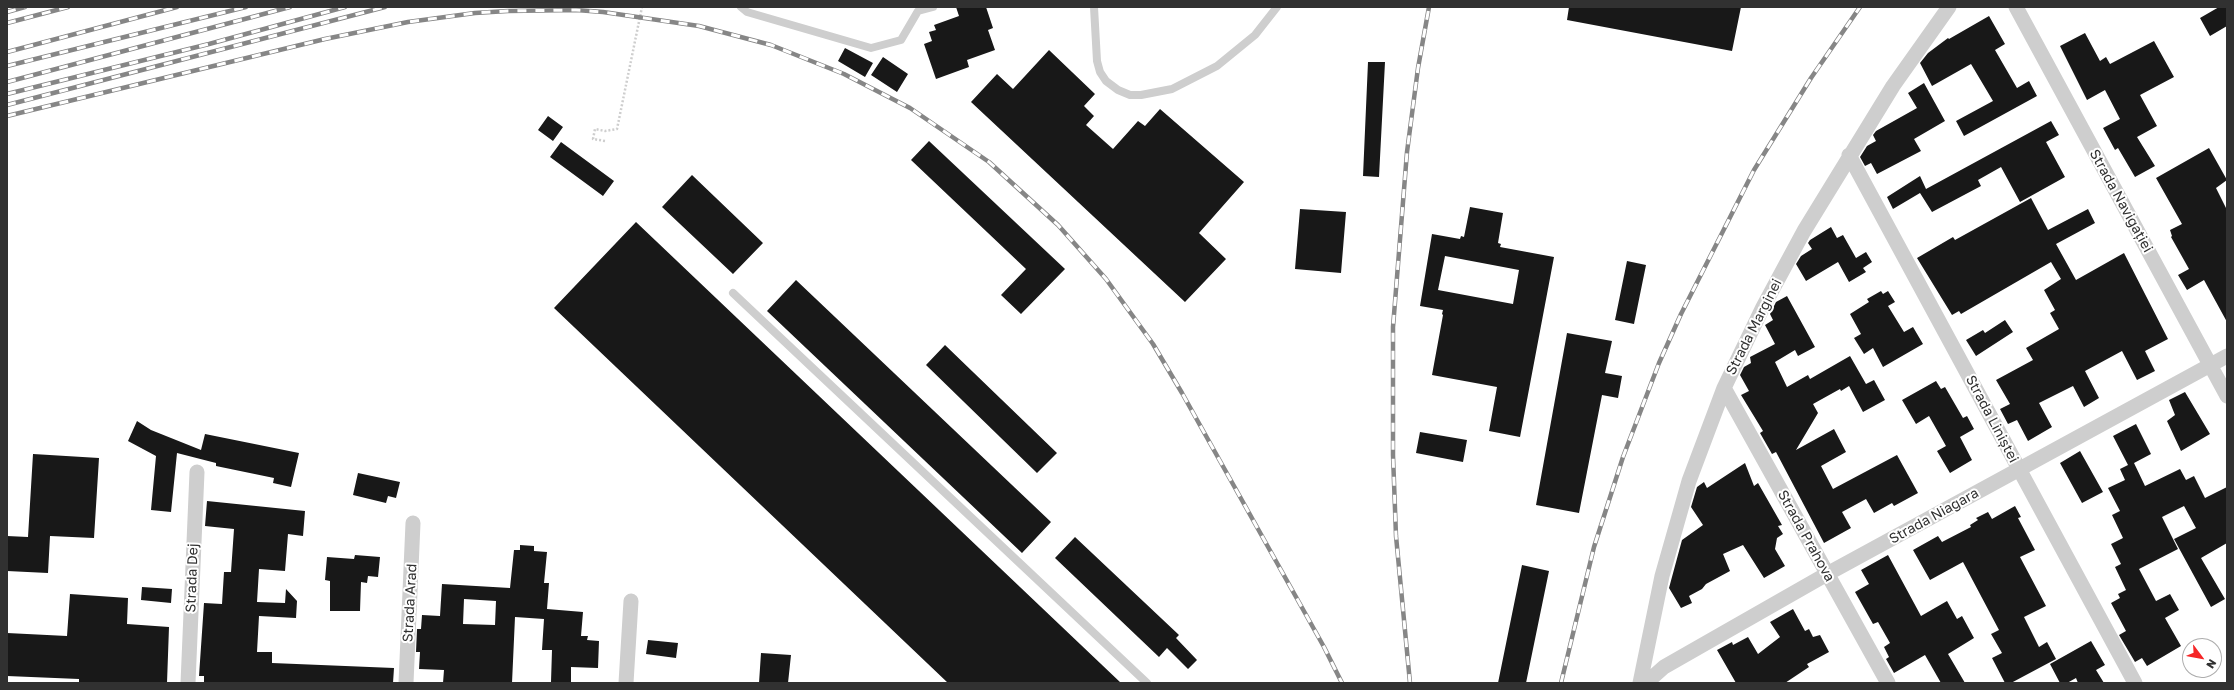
<!DOCTYPE html>
<html>
<head>
<meta charset="utf-8">
<style>
	body { margin:0 }
	#map { position:relative; width:2234px; height:690px; overflow:hidden; background:#fff; font-family:"Golos Text",sans-serif }
	canvas { display:block }
	.frame { position:absolute; inset:0; border:8px solid #313131; pointer-events:none }
	.north { position:absolute; left:2182px; top:638px; width:40px; height:40px; box-sizing:border-box; background:#fff; border:1px solid #adadad; border-radius:50%; rotate:122deg; font-size:11px; font-weight:700; line-height:16px; text-align:center; color:#313131 }
	.north::after { content:''; display:block; margin:auto; width:14px; height:18px; background:#f52627; clip-path:polygon(50% 0,100% 100%,50% 72%,0 100%) }
</style>
</head>
<body>
<div id="map">
<canvas width="2234" height="690"></canvas>
<div class="frame"></div>
<div class="north">N</div>
</div>
<script>
const ctx = document.querySelector('canvas').getContext('2d');
ctx.lineJoin = 'round';
function fill(path, color) { ctx.fillStyle = color; ctx.fill(path, 'evenodd'); }
const poly = rows => new Path2D(rows.map(r => 'M' + r).join(''));
function strokePath(path, color, width, dash) { ctx.strokeStyle = color; ctx.lineWidth = width; ctx.lineCap = dash ? 'butt' : 'round'; ctx.setLineDash(dash || []); ctx.stroke(path); }
function label(font, color, halo, rows, align = 'center') {
  ctx.font = font + ' "Golos Text",sans-serif'; ctx.lineWidth = 4; ctx.setLineDash([]); ctx.textBaseline = 'middle'; ctx.strokeStyle = halo; ctx.fillStyle = color; for (const [text, x, y, turn = 0] of rows) {
    ctx.save(); ctx.translate(x, y); ctx.rotate((+turn || 0) * Math.PI / 180); ctx.textAlign = isNaN(turn) ? turn : align; if (halo) ctx.strokeText(text, 0, 0); ctx.fillText(text, 0, 0); ctx.restore();
  }
}
const building = poly([
	[956,7,986,7,993,28,988,30,995,50,967,60,969,67,936,79,924,44,932,41,929,32,936,30,934,25,959,16],
	[1569,7,1741,7,1732,51,1567,20],
	[2219,7,2227,7,2227,26,2210,36,2200,18],
	[1989,16,2005,44,1995,50,2017,88,2029,81,2037,96,1964,136,1956,121,1993,101,1971,64,1932,86,1920,63,1928,53,1948,38,1949,39],
	[2085,33,2100,61,2106,57,2110,64,2154,41,2174,77,2140,95,2157,126,2137,137,2155,166,2135,177,2118,148,2115,150,2103,128,2120,119,2105,90,2087,100,2060,46],
	[845,48,873,63,865,77,838,61],
	[1049,50,1095,94,1084,106,1094,116,1086,125,1113,149,1138,121,1145,126,1160,109,1244,182,1199,233,1226,259,1185,302,971,102,997,74,1013,89],
	[883,57,908,74,897,92,871,75],
	[1368,62,1385,62,1379,177,1363,176],
	[1924,83,1945,121,1914,139,1921,151,1877,174,1871,163,1865,166,1860,157,1867,146,1876,141,1873,135,1876,131,1917,108,1908,93],
	[548,116,563,127,553,141,538,130],
	[2051,121,2059,135,2046,142,2065,177,2020,202,2001,167,1978,180,1981,186,1932,212,1920,193,1893,209,1887,197,1920,176,1926,189],
	[929,141,1065,269,1021,314,1001,295,1026,269,911,160],
	[561,142,614,181,603,196,550,157],
	[2209,148,2227,180,2216,188,2227,210,2227,322,2204,280,2187,290,2178,275,2189,269,2171,237,2172,236,2170,230,2182,224,2156,178],
	[692,175,763,243,733,274,662,207],
	[2031,198,2048,230,2088,209,2095,223,2056,244,2076,280,2124,253,2168,339,2145,351,2155,371,2137,380,2122,351,2085,371,2099,398,2084,407,2073,386,2039,403,2052,427,2028,441,2017,420,2008,424,2000,409,2010,404,1996,380,2033,360,2026,348,2059,329,2050,313,2055,310,2044,290,2061,279,2051,262,1961,314,1959,311,1952,315,1917,258,1953,237,1955,240],
	[1470,207,1503,213,1498,243,1501,244,1500,247,1554,257,1520,437,1489,431,1497,387,1432,375,1443,315,1442,314,1443,310,1420,306,1432,234,1460,239,1461,236,1464,237],
	[1445,256,1519,270,1513,304,1438,290],
	[1300,209,1346,212,1341,273,1295,269],
	[636,222,1121,683,948,683,554,308],
	[1831,227,1837,238,1843,235,1856,258,1866,252,1872,262,1863,268,1866,272,1849,282,1838,262,1806,281,1796,264,1801,256,1812,249,1808,243,1810,240],
	[1627,261,1646,265,1634,324,1615,320],
	[796,280,1051,522,1022,553,767,311],
	[1881,291,1883,294,1888,291,1895,302,1888,306,1904,332,1913,327,1923,344,1883,367,1873,348,1864,354,1854,338,1861,334,1850,314,1869,302,1867,299],
	[1787,296,1815,347,1798,356,1795,350,1775,362,1787,387,1808,375,1810,379,1850,356,1866,384,1874,380,1885,400,1863,412,1849,386,1841,391,1840,389,1813,404,1818,413,1796,450,1834,429,1846,452,1821,466,1833,489,1897,455,1918,493,1894,506,1892,503,1874,513,1866,499,1842,512,1851,528,1824,543,1776,452,1772,454,1760,433,1763,431,1741,395,1749,391,1740,375,1744,367,1751,363,1750,357,1775,344,1765,325,1773,320,1770,314,1776,302],
	[2005,320,2013,332,1976,356,1966,340,1983,330,1985,333],
	[1567,333,1612,341,1605,373,1622,376,1618,398,1602,395,1579,513,1536,505],
	[945,345,1057,453,1037,473,926,365],
	[1936,381,1941,389,1945,387,1963,418,1967,416,1974,429,1960,437,1972,460,1950,473,1937,451,1946,446,1929,416,1916,424,1902,400],
	[2185,392,2210,434,2181,451,2167,421,2175,415,2169,400],
	[137,421,151,430,201,450,205,434,299,453,291,487,273,483,274,478,216,466,216,463,177,453,171,512,151,510,156,456,128,441],
	[2136,424,2151,454,2134,463,2145,486,2180,469,2186,480,2194,476,2205,498,2227,487,2227,543,2201,558,2225,599,2211,607,2174,539,2196,528,2184,506,2162,517,2178,549,2139,569,2156,601,2170,594,2179,610,2165,618,2181,646,2147,666,2142,658,2135,662,2119,635,2126,631,2111,603,2120,598,2118,594,2126,590,2115,567,2121,564,2111,544,2123,538,2112,515,2120,511,2108,488,2125,480,2120,469,2128,465,2113,436],
	[1420,432,1467,440,1463,462,1416,453],
	[2080,451,2103,492,2082,503,2060,463],
	[33,454,99,458,94,538,50,536,48,573,7,571,7,536,28,537],
	[1745,463,1754,486,1758,483,1782,525,1778,526,1783,534,1777,538,1775,549,1785,566,1764,578,1743,545,1723,554,1730,571,1706,584,1702,589,1689,596,1692,603,1681,608,1669,588,1682,540,1703,525,1691,507,1697,487,1704,482,1707,488],
	[358,473,400,482,396,498,388,496,386,503,353,495],
	[207,501,305,511,303,536,288,534,285,571,259,569,257,602,285,603,286,589,297,601,296,618,259,616,257,652,272,652,272,663,394,668,393,683,204,683,204,676,199,676,204,603,222,604,224,572,231,572,234,529,205,526],
	[2015,506,2021,517,2018,518,2035,550,2020,557,2046,606,2024,617,2039,647,2047,642,2056,659,2011,683,2005,683,1992,658,2002,653,1991,634,1999,630,1963,562,1930,580,1913,550,1938,536,1942,542,1971,527,1970,525,1978,520,1976,518,1988,512,1992,519],
	[1075,537,1179,635,1176,638,1197,660,1188,669,1167,648,1159,657,1055,558],
	[520,545,534,546,534,551,547,552,544,583,549,583,547,609,583,612,581,636,588,636,587,640,599,641,598,668,571,667,571,683,551,682,552,650,542,650,544,619,515,617,512,683,443,683,444,670,419,669,420,652,416,652,417,629,421,629,422,615,440,616,442,584,510,588,514,550,520,550],
	[464,599,496,601,495,625,463,624],
	[355,555,380,557,378,577,368,576,367,583,361,582,360,611,330,611,330,581,325,580,327,557,354,559],
	[1888,555,1921,616,1947,601,1957,619,1962,616,1974,638,1948,654,1965,683,1941,683,1925,655,1894,673,1886,659,1889,657,1884,647,1890,643,1878,622,1873,624,1855,592,1869,584,1861,570],
	[1522,565,1549,571,1526,683,1498,683],
	[142,587,172,589,171,603,141,600],
	[70,594,128,598,127,624,169,627,167,683,79,683,79,679,7,676,7,633,67,636],
	[1793,609,1805,631,1809,629,1813,637,1820,635,1829,652,1807,664,1809,667,1785,683,1736,683,1717,650,1732,642,1733,645,1748,637,1758,654,1780,637,1770,622],
	[648,640,678,643,676,658,646,654],
	[2091,641,2105,665,2096,670,2104,683,2078,683,2076,678,2067,683,2060,683,2050,664],
	[761,653,791,655,788,683,759,683]
]);
const path = poly([
	[605,141,593,139,595,129,605,131,617,129,642,7]
]);
const lane = poly([
	[741,7,747,12,871,48,901,40,918,11,933,7],
	[1094,7,1097,61,1100,72,1106,81,1118,90,1130,95,1141,95,1172,89,1217,66,1255,35,1277,7],
	[733,293,1147,683]
]);
const street = poly([
	[2016,7,2227,396],
	[1849,155,2135,683],
	[1724,388,1888,683],
	[188,683,197,472],
	[406,683,413,523],
	[626,683,631,601],
	[1640,683,1662,576,1689,481,1724,388,1763,307,1804,231,1893,86,1949,7],
	[1646,683,1664,667,1827,574,2227,356]
]);
const rail = poly([
	[7,12,25,7],
	[7,23,68,7],
	[7,52,177,7],
	[7,66,246,7],
	[7,82,290,7],
	[7,94,209,44,345,7],
	[7,105,385,7],
	[7,116,325,39,408,22,475,13,508,11,576,10,603,12,699,26,771,45,844,74,910,108,989,162,1058,225,1106,279,1153,344,1182,393,1324,647,1342,683],
	[1410,683,1396,536,1393,455,1393,327,1407,152,1418,68,1429,7],
	[1561,683,1594,547,1623,457,1659,363,1681,314,1754,170,1811,78,1860,7]
]);
const streetNames = [
	["Strada Navigației",2121,201,61],
	["Strada Marginei",1754,327,-63],
	["Strada Liniștei",1992,419,62],
	["Strada Niagara",1934,516,-29],
	["Strada Prahova",1806,536,61],
	["Strada Dej",192,578,-88],
	["Strada Arad",410,603,-87]
];
fill(building, '#181818');
strokePath(path, '#cecece', 2.5, [2, 2]);
strokePath(lane, '#cecece', 8);
strokePath(street, '#cecece', 15);
strokePath(rail, '#868686', 4.5);
strokePath(rail, '#fff', 3, [9]);
label('14px', '#313131', '#fff', streetNames);
</script>
</body>
</html>
